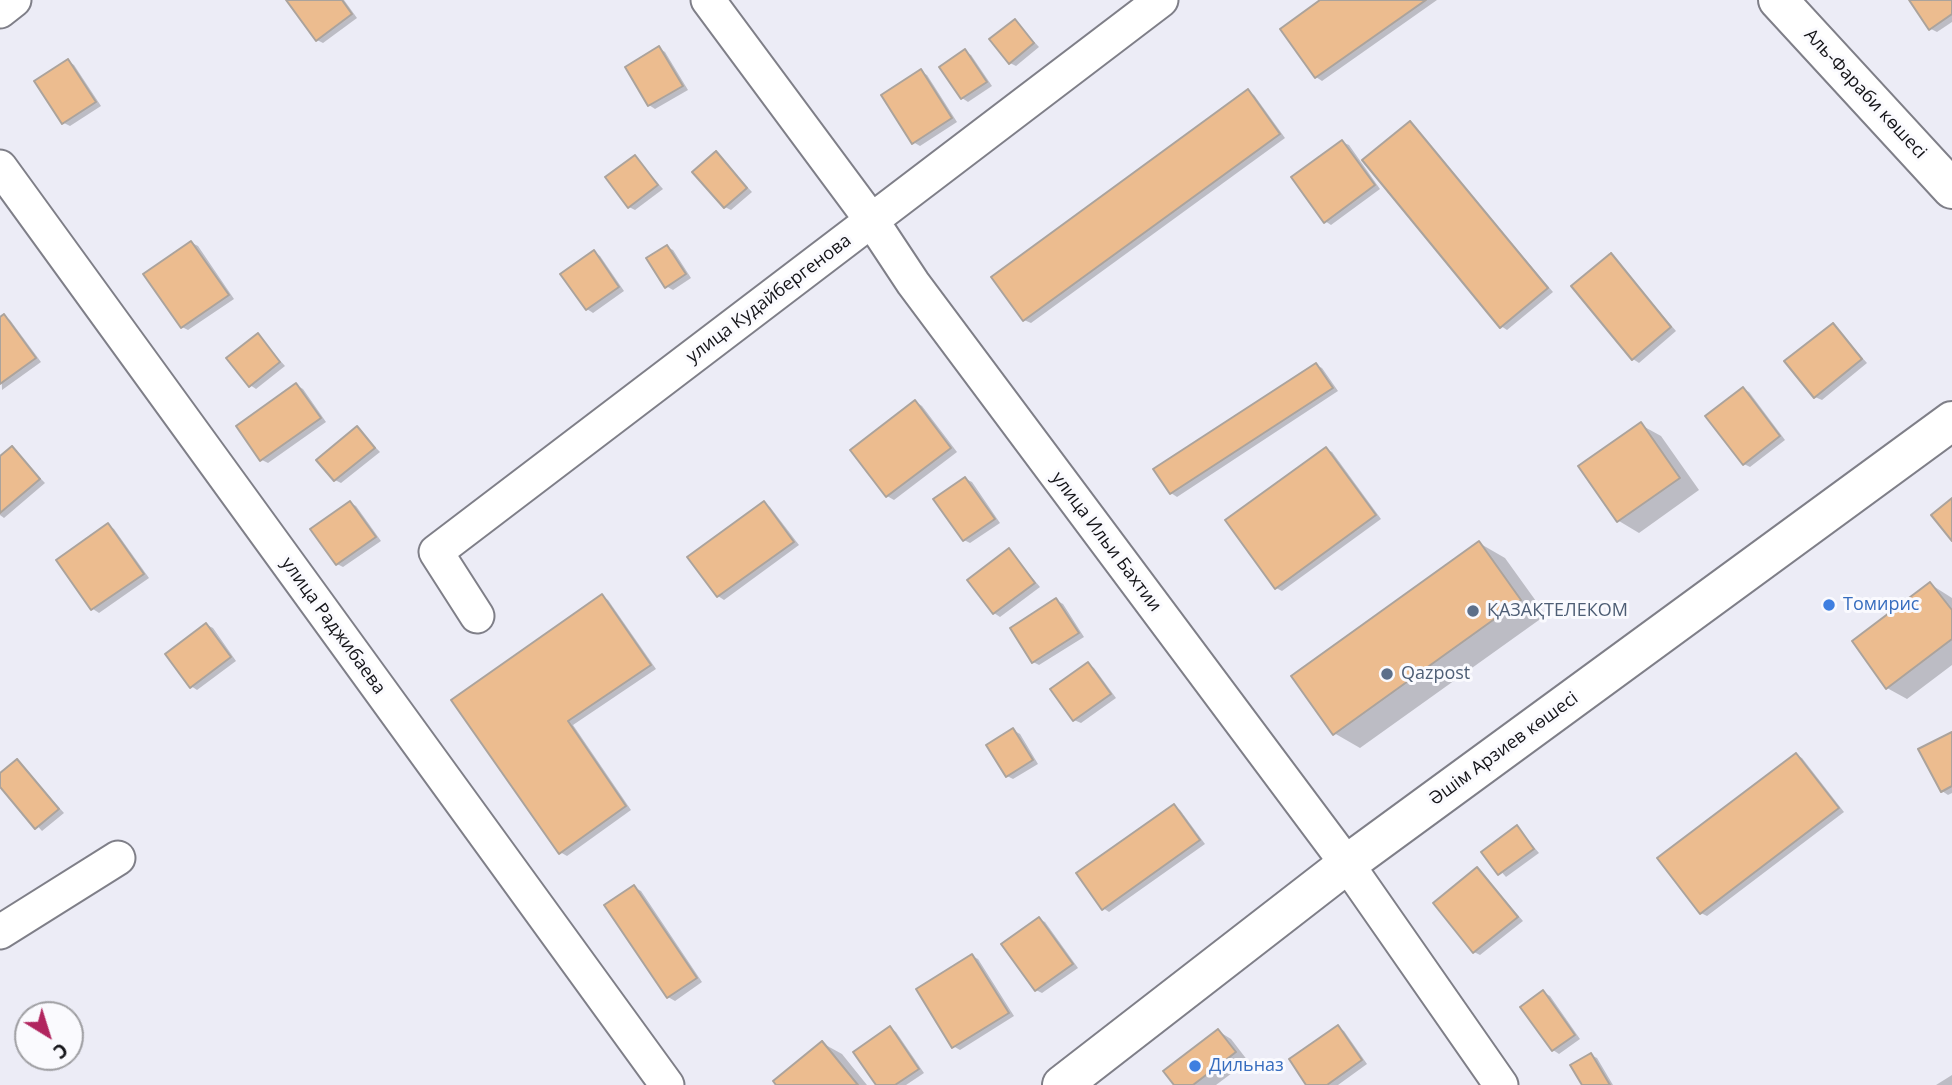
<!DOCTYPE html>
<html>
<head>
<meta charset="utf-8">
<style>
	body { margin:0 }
	#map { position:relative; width:1952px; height:1085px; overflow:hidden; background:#ececf6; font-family:"Open Sans",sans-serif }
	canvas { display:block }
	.north { position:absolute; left:14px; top:1001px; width:70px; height:70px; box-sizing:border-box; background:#fafafe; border:2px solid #9e9ea2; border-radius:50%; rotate:142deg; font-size:19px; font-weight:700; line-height:28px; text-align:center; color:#141418 }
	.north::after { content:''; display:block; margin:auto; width:24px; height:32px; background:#b1255f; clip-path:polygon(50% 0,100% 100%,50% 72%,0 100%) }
</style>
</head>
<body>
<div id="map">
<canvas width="1952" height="1085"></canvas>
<div class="north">С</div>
</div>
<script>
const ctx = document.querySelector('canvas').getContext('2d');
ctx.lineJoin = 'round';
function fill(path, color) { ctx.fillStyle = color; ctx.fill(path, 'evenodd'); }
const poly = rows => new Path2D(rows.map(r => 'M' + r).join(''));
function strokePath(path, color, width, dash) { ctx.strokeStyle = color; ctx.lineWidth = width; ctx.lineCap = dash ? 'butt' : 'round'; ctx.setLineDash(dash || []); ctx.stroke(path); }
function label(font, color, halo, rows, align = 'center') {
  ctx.font = font + ' "Open Sans",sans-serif'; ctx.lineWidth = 6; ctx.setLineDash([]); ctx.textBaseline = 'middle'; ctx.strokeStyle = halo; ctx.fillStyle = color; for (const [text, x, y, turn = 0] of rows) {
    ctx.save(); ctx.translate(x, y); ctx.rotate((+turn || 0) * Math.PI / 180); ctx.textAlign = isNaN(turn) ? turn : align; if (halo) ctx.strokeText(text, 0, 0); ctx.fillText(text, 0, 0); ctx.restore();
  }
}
const shadow = poly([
	[288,0,344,0,357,18,323,43,317,40],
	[1324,0,1437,0,1322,81,1316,77],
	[1911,0,1952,0,1952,22,1937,32,1931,29],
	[1015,21,1039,47,1016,66,1010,63],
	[659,48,665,52,688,90,655,109,649,105],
	[965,51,971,55,992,86,968,102,962,98],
	[68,61,74,65,101,106,70,126,64,123],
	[921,72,927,75,957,122,920,146,913,142],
	[1248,91,1254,95,1285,138,1031,323,1024,320],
	[1410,123,1553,292,1507,330,1501,326],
	[1342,142,1349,145,1380,189,1331,225,1325,221],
	[717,154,752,192,731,210,725,207],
	[635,157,663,189,635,210,629,207],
	[192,243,198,246,234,299,188,330,182,327],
	[667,247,673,250,691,278,673,290,666,286],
	[594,252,600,256,624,291,593,313,587,309],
	[1611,255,1676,331,1639,363,1633,359],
	[4,316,10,320,41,362,2,390,0,319],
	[1833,325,1867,363,1822,400,1815,397],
	[258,336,285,366,256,389,250,385],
	[1316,365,1322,368,1338,391,1177,497,1171,493],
	[296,385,303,389,326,422,268,463,262,460],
	[1743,389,1749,392,1785,440,1750,467,1744,464],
	[916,402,922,406,957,452,894,500,887,496,853,450],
	[1641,425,1661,436,1699,490,1639,533,1619,521,1580,467],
	[357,428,380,452,341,483,335,480],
	[12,449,45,483,4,518,0,515,0,459],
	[1326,449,1332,452,1381,519,1282,591,1276,588],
	[966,479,972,482,1000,523,970,543,964,540],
	[350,503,356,506,381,541,343,567,337,564],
	[764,503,770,507,799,545,724,600,718,596],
	[108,525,114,529,149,578,99,613,93,609,59,561],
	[1479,543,1505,558,1546,615,1360,748,1334,733],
	[1009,550,1040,587,1000,617,994,613],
	[1930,584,1952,598,1952,665,1907,699,1887,688],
	[602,596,608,600,656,669,573,725,631,810,567,856,560,852,454,700],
	[1056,600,1063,604,1084,637,1039,665,1033,662],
	[207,625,213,628,236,661,197,690,191,686],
	[1088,664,1094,668,1116,698,1081,723,1074,720],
	[1013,730,1020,734,1038,764,1013,779,1007,776],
	[1952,734,1952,793,1948,795,1942,791],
	[1796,755,1802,758,1844,812,1707,916,1701,913],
	[17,761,64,813,42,831,0,784,0,775],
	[1174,806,1180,810,1205,844,1109,912,1103,908],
	[1517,827,1539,853,1506,877,1484,852],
	[1478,869,1523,921,1480,955,1474,952],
	[634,887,641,891,702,982,675,1001,668,997,607,906],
	[1039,919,1045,922,1078,968,1042,993,1036,990],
	[972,956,978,959,1014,1016,960,1050,953,1046],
	[1543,992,1550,996,1580,1039,1559,1054,1553,1050],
	[1338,1027,1344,1031,1367,1064,1338,1085,1309,1085],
	[890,1028,896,1032,924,1073,906,1085,878,1085],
	[1218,1031,1231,1039,1248,1061,1216,1085,1176,1085],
	[822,1043,842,1054,867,1085,778,1085],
	[1591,1055,1597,1058,1613,1085,1584,1085],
	[1952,1075,1952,1085,1936,1085]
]);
const building = poly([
	[286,0,342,0,352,14,316,41,286,0],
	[1320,0,1426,0,1315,78,1280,29,1320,0],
	[1909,0,1952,0,1952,14,1929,30,1909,0],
	[1015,19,1034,43,1009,64,989,39,1015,19],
	[659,46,683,86,648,106,625,67,659,46],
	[965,49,987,82,961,99,939,67,965,49],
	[68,59,96,102,62,124,34,81,68,59],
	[921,69,952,118,912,144,881,95,921,69],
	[1248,89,1280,134,1023,321,991,277,1248,89],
	[1410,121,1548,288,1500,328,1362,160,1410,121],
	[1342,140,1375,185,1324,223,1291,177,1342,140],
	[716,151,747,188,724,208,692,172,716,151],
	[635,155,658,185,628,208,605,177,635,155],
	[191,241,229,295,181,328,143,274,191,241],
	[667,245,686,274,665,288,646,258,667,245],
	[594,250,619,287,586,310,560,274,594,250],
	[1611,253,1671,327,1632,360,1571,286,1611,253],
	[4,314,36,358,0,384,0,317,4,314],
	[1833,323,1862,359,1814,398,1784,361,1833,323],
	[258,333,280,362,249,387,226,358,258,333],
	[1316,363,1333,388,1170,494,1153,469,1316,363],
	[296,383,321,418,260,461,236,426,296,383],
	[1743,387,1780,436,1743,465,1705,416,1743,387],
	[915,400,951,448,886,497,850,450,915,400],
	[1641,422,1680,478,1617,522,1578,466,1641,422],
	[357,426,375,448,334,481,316,460,357,426],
	[12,446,40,479,0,513,0,456,12,446],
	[1326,447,1376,515,1275,589,1225,520,1326,447],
	[965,477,995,519,963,541,933,499,965,477],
	[1952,498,1952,541,1931,515,1952,498],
	[350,501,376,537,336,565,310,529,350,501],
	[764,501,794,542,717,597,687,557,764,501],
	[108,523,144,574,91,610,56,560,108,523],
	[1479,541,1521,600,1333,735,1291,676,1479,541],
	[1009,548,1035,583,993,614,967,580,1009,548],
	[1930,582,1952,610,1952,639,1886,689,1852,641,1930,582],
	[602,594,651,665,568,721,626,806,559,854,451,700,602,594],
	[1056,598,1079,633,1032,663,1010,628,1056,598],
	[206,623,231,657,190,688,165,654,206,623],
	[1088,662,1111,694,1073,721,1050,689,1088,662],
	[1013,728,1033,760,1006,777,986,745,1013,728],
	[1952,732,1952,786,1941,792,1918,749,1952,732],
	[1796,753,1839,808,1700,914,1657,858,1796,753],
	[17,759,59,809,35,829,0,787,0,773,17,759],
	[1174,804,1200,840,1102,910,1076,873,1174,804],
	[1517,825,1534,849,1498,875,1481,852,1517,825],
	[1477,867,1518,917,1473,953,1433,903,1477,867],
	[634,885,697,978,667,998,604,905,634,885],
	[1039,917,1073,964,1035,991,1001,944,1039,917],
	[972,954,1009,1013,952,1048,916,989,972,954],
	[1543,990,1575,1035,1552,1051,1520,1007,1543,990],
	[1338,1025,1362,1060,1327,1085,1306,1085,1289,1059,1338,1025],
	[890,1026,919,1069,895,1085,876,1085,853,1052,890,1026],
	[1218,1029,1236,1052,1193,1085,1174,1085,1163,1071,1218,1029],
	[822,1041,858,1085,776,1085,773,1081,822,1041],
	[1591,1053,1610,1085,1582,1085,1570,1065,1591,1053]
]);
const street = poly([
	[708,0,872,221,913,283,1347,864,1501,1085],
	[0,11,14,0],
	[0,167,667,1085],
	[477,616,436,552,1161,0],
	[0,932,118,858]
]);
const secondary = poly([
	[1778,0,1952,189],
	[1062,1085,1347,864,1952,421]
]);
const markers = [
	[1829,605,7,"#3f7fe0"],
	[1473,611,7,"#5c6f8a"],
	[1387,674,7,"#5c6f8a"],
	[1195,1066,7,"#3f7fe0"]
];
const streetNames = [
	["Аль-Фараби көшесі",1865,94,47],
	["улица Кудайбергенова",769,299,-37],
	["улица Ильи Бахтии",1106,542,53],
	["улица Раджибаева",333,626,54],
	["Әшім Арзиев көшесі",1504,749,-36]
];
const shopNames = [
	["Томирис",1843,605],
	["Дильназ",1209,1066]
];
const serviceNames = [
	["ҚАЗАҚТЕЛЕКОМ",1487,611],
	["Qazpost",1401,674]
];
fill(shadow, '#0003');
fill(building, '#ecbc8f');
strokePath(building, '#aba39c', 2);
strokePath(street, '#7f7f88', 37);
strokePath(secondary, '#7f7f88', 42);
strokePath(street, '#fff', 33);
strokePath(secondary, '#fff', 38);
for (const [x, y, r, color] of markers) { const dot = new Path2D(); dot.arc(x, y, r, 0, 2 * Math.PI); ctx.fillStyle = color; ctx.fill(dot); strokePath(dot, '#fafafe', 2.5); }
label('18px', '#141418', '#fafafe', streetNames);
label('18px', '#366cbe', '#fafafe', shopNames, 'left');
label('18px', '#4e5e75', '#fafafe', serviceNames, 'left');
</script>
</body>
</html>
